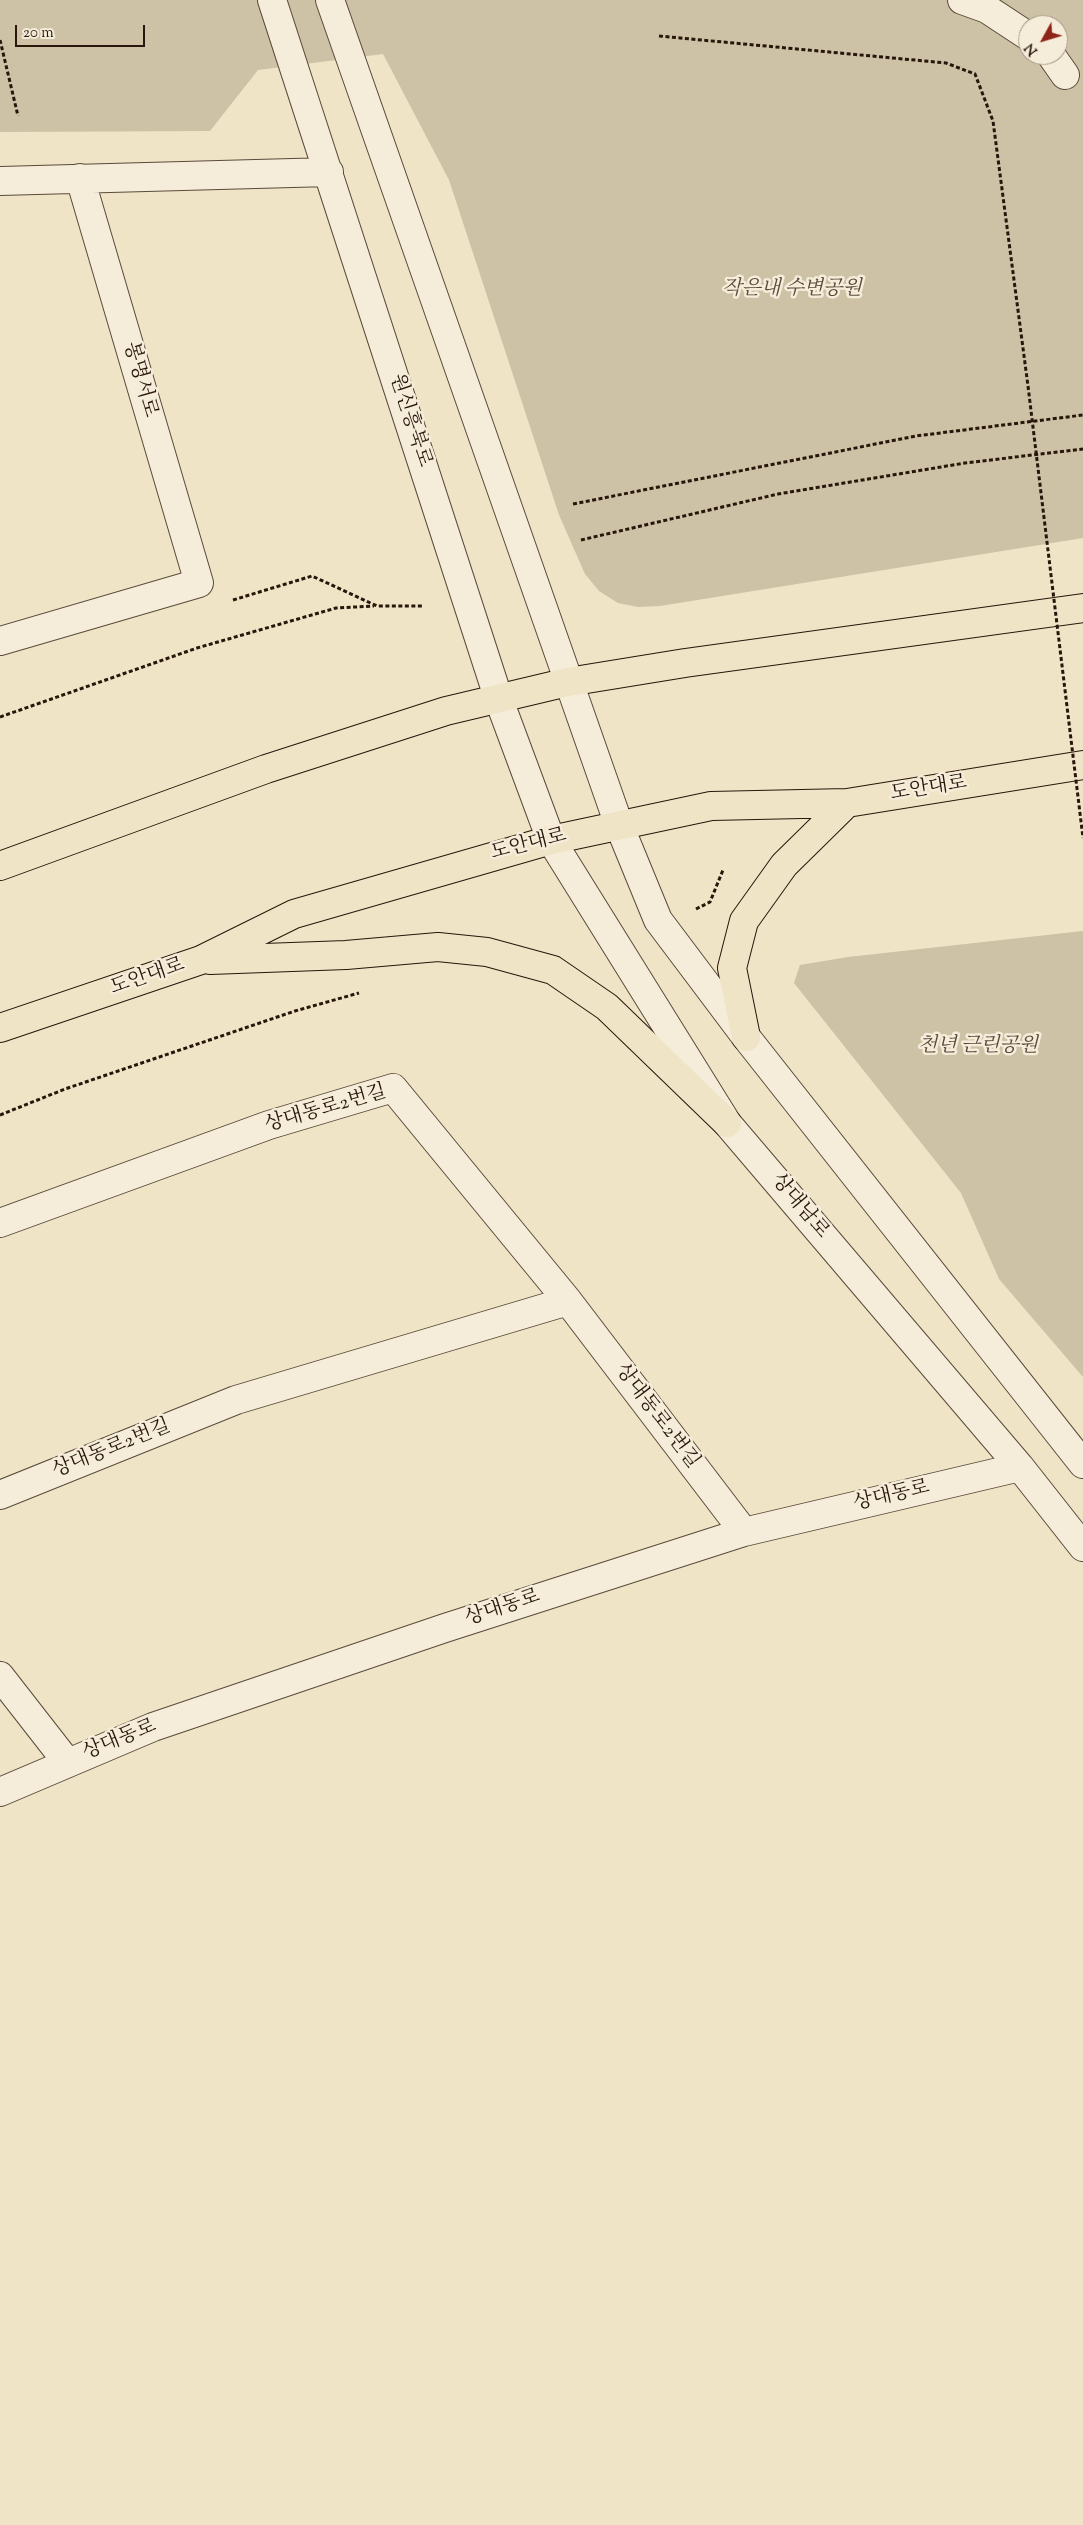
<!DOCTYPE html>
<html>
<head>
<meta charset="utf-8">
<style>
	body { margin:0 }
	#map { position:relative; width:1083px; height:2525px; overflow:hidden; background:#efe4c6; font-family:"Sorts Mill Goudy",serif }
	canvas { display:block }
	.north { position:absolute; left:1018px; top:15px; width:50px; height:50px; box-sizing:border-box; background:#f5edda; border:1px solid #a39787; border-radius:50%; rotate:231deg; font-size:14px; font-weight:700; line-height:20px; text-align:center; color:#28160b }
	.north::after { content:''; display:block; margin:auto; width:18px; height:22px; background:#8f2418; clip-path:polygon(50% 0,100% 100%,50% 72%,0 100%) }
	.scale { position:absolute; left:15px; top:25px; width:130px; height:22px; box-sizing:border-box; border:2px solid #28160b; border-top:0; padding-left:6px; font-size:15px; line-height:18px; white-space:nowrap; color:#28160b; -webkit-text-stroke:4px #f5edda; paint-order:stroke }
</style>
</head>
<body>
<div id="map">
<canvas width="1083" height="2525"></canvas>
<div class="north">N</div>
<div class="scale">20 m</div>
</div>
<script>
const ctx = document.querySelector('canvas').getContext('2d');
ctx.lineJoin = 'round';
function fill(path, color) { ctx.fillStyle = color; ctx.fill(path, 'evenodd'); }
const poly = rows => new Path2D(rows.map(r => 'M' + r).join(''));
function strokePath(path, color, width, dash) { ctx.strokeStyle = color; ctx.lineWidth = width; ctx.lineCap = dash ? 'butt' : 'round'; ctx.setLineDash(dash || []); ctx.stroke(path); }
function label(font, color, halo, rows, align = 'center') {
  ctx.font = font + ' "Sorts Mill Goudy","Noto Serif KR",serif'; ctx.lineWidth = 5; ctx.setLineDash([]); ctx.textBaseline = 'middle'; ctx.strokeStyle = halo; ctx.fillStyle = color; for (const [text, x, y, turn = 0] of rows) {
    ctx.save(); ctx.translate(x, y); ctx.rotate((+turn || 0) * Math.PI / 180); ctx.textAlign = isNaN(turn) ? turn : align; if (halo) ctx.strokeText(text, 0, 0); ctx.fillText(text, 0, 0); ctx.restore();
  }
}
const green = poly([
	[0,0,1083,0,1083,538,660,606,638,607,618,603,599,591,585,574,559,515,449,180,383,54,258,70,210,131,0,132],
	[1028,25,1058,25,1058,55,1028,55],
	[1083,931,1083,1377,999,1279,961,1193,794,983,800,965,848,957]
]);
const path = poly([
	[659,36,946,63,975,74,993,121,1028,386],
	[0,40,18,116],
	[573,504,916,436,1083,415],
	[581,540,778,494,965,463,1083,449],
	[233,600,312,576,377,606,424,606],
	[0,717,197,648,336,608,374,606],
	[696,909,710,902,723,870],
	[0,1115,65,1089,295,1011,359,993]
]);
const minor = poly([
	[272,0,499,700,551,840,727,1123,1020,1467,1083,1547],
	[330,0,619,825,658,920,746,1037,1083,1464],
	[962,0,987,9,1028,36],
	[1051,55,1065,75],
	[0,181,329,172],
	[0,641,199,583,80,178],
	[0,1223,269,1125,393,1088,568,1301,744,1532],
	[0,1495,236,1400,568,1301],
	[0,1676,67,1762],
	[0,1792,153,1727,445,1628,744,1532,1020,1467]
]);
const major = poly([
	[0,866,266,769,446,711,568,682,685,663,1083,608],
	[210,960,346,955,438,947,487,952,553,970,607,1007,727,1123],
	[0,1028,201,960,294,914,551,840,711,806,847,803,1083,765],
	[746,1037,732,968,744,921,784,865,847,803]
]);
const pathBridge = poly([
	[1028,386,1083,838]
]);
const parkNames = [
	["작은내 수변공원",792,291],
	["천년 근린공원",978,1048]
];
const streetNames = [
	["봉명서로",139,380,74],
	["원신흥북로",409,421,72],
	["도안대로",929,790,-9],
	["도안대로",529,846,-14],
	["도안대로",148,978,-19],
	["상대동로2번길",326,1110,-16],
	["상대남로",799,1207,50],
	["상대동로2번길",656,1417,53],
	["상대동로2번길",112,1450,-22],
	["상대동로",892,1497,-13],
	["상대동로",503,1609,-18],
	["상대동로",120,1741,-22]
];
fill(green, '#cdc1a6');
strokePath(minor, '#5a4a3a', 30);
strokePath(major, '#28160b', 30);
strokePath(path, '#28160b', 3, [4, 2.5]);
strokePath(minor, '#f5edda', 28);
strokePath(major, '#efe4c6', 28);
strokePath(pathBridge, '#28160b', 3, [4, 2.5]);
label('italic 20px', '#5a493a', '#f5edda', parkNames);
label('20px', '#28160b', '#f5edda', streetNames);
</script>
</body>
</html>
